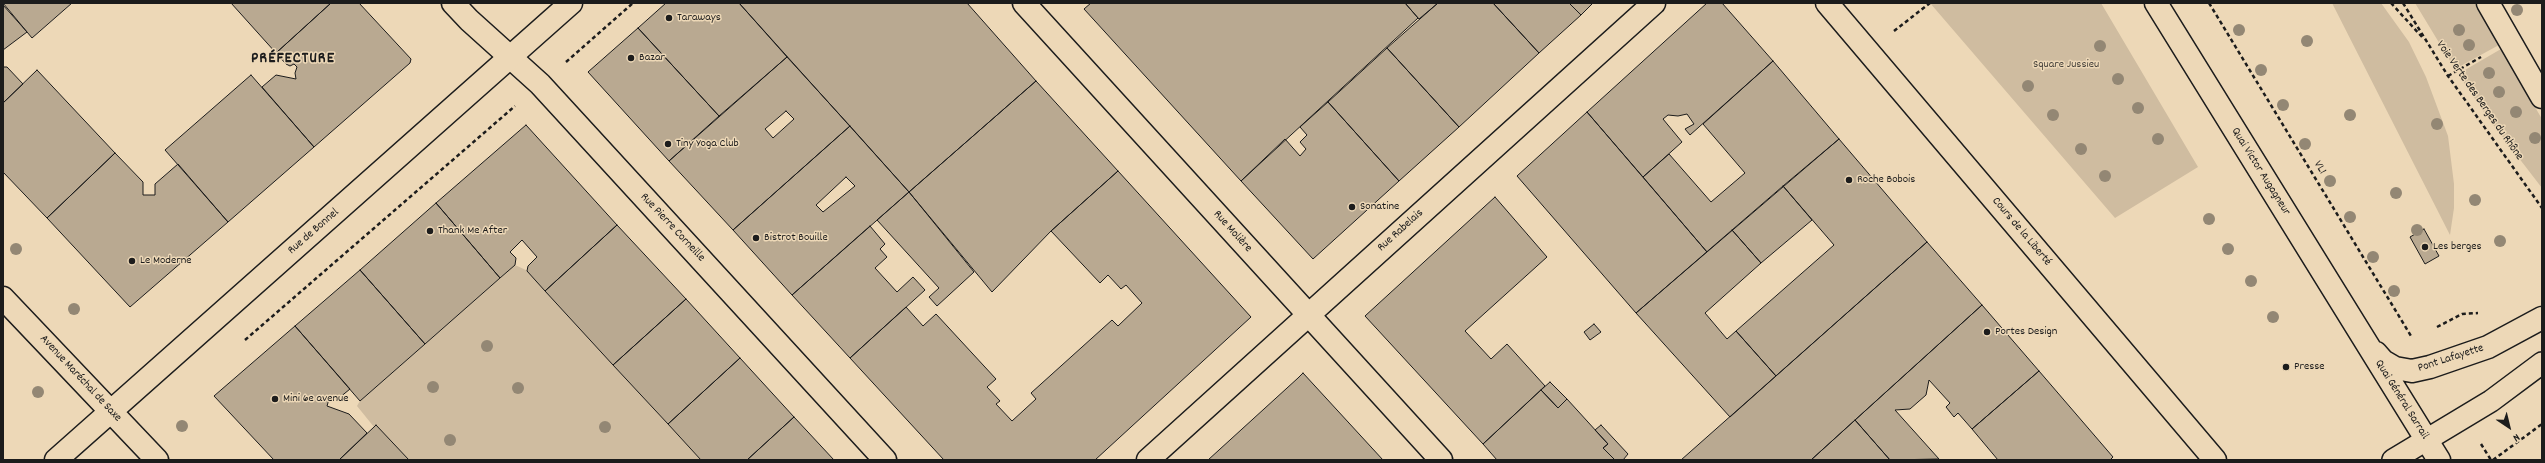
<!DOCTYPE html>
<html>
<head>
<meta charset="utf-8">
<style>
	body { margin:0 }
	#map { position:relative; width:2545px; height:463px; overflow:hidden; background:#edd8b7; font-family:Dekko,sans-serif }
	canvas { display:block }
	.frame { position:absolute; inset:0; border:4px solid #1c1c1c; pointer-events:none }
	.north { position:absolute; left:2489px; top:407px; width:40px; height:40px; -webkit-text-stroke:3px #edd8b7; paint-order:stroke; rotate:145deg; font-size:11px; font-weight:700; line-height:16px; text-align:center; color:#1c1c1c }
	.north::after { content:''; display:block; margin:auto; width:14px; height:18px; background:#1c1c1c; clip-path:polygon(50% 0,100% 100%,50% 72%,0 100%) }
</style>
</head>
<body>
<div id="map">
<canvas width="2545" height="463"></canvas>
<div class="frame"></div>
<div class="north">N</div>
</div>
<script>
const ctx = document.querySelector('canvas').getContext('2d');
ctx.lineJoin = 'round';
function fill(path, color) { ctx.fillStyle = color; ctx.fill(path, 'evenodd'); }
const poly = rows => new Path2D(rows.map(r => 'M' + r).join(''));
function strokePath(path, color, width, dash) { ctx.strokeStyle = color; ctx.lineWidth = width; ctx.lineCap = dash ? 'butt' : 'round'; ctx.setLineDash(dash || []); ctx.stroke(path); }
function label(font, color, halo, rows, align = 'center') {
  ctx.font = font + ' Dekko,sans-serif'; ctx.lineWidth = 3; ctx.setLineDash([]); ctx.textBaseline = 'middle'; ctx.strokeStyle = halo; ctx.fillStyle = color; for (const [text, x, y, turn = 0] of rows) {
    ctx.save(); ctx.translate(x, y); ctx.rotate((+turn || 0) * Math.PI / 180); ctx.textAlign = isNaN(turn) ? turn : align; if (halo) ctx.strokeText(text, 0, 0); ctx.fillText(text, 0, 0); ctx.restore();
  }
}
const green = poly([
	[1930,3,2101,3,2198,167,2115,218],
	[2332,3,2381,3,2409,42,2426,77,2448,136,2454,184,2454,208,2450,235],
	[2415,3,2475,3,2499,45,2455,69],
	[2501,49,2542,119,2542,188,2488,118,2458,74],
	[515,265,528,271,701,460,407,460,374,427,357,406,361,399]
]);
const building = poly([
	[3,3,72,3,32,38,3,3],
	[231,3,331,3,276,53,231,3],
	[331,3,359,3,411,59,410,63,314,147,262,87,276,75,296,79,295,73,297,67,294,64,290,66,286,64,276,53,331,3],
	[666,3,739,3,787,57,719,116,638,28,666,3],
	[739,3,967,3,1036,81,909,192,739,3],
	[1091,3,1405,3,1418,18,1241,181,1084,9,1091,3],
	[1405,3,1438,3,1419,19,1405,3],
	[1438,3,1493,3,1539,53,1459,127,1387,48,1438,3],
	[1493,3,1569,3,1581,15,1539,53,1493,3],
	[1569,3,1593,3,1581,15,1569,3],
	[1707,3,1722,3,1773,61,1690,135,1685,129,1694,124,1687,114,1678,116,1668,115,1663,119,1682,142,1643,177,1587,112,1707,3],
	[3,5,27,32,3,50,3,5],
	[638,28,719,116,669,161,588,72,638,28],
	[1387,48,1459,127,1399,181,1328,102,1387,48],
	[787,57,850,126,733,230,669,161,787,57],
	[786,111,794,119,773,138,765,129,786,111],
	[1773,61,1839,139,1707,252,1643,177,1669,154,1711,202,1745,173,1703,124,1773,61],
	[3,67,7,67,23,84,3,103,3,67],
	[37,70,115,153,47,218,3,172,3,103,37,70],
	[251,75,314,147,228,222,165,150,251,75],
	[1036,81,1118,171,1051,231,992,292,909,192,1036,81],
	[1328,102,1399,181,1313,259,1241,181,1285,139,1300,156,1306,149,1300,142,1307,135,1300,127,1328,102],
	[1587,112,1707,252,1636,313,1517,176,1587,112],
	[526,125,617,225,545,291,527,271,528,266,537,257,522,240,510,252,516,258,515,265,500,278,436,203,526,125],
	[850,126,909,192,792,295,733,230,850,126],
	[846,177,855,186,823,212,816,205,846,177],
	[1839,139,1927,242,1776,376,1736,331,1834,245,1783,186,1839,139],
	[115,153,143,182,143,195,155,195,155,184,178,164,228,222,130,307,47,218,115,153],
	[1118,171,1251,317,1095,460,944,460,850,358,906,307,923,326,936,314,996,379,987,387,1000,401,996,404,1012,421,1036,399,1031,393,1112,320,1118,326,1142,303,1126,285,1121,289,1108,275,1100,283,1051,231,1118,171],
	[1783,186,1812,220,1761,263,1732,230,1783,186],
	[909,192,974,272,937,306,929,297,939,288,877,220,909,192],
	[1495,197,1547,257,1465,331,1491,359,1507,344,1545,386,1483,444,1365,316,1495,197],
	[436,203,500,278,425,344,360,270,436,203],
	[617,225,686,299,613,365,545,291,617,225],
	[870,226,885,244,880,249,887,257,875,268,897,292,913,277,925,290,850,358,792,295,870,226],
	[2424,229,2439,256,2425,264,2410,237,2424,229],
	[1732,230,1761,263,1705,313,1727,339,1736,331,1776,376,1730,417,1636,313,1732,230],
	[1927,242,1982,305,1811,460,1681,460,1927,242],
	[360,270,425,344,360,401,295,326,360,270],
	[686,299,740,358,668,424,613,365,686,299],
	[1982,305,2039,371,1972,429,1958,413,1954,417,1946,407,1950,403,1929,380,1926,395,1910,409,1895,410,1939,459,1890,460,1855,420,1982,305],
	[1594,324,1601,332,1590,340,1584,332,1594,324],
	[295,326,350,389,339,398,330,396,327,406,349,414,367,433,339,460,274,460,214,396,295,326],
	[740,358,794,417,747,460,701,460,668,424,740,358],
	[2039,371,2113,457,2110,460,1998,460,1972,429,2039,371],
	[1303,373,1383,460,1208,460,1298,378,1303,373],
	[1550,382,1567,399,1558,408,1541,390,1550,382],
	[1541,390,1558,408,1567,399,1608,444,1603,448,1615,460,1497,460,1483,444,1541,390],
	[794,417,834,460,747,460,794,417],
	[1855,420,1890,460,1811,460,1855,420],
	[376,425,409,460,339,460,374,427,376,425],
	[1601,425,1628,454,1623,460,1615,460,1603,448,1608,444,1595,430,1601,425]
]);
const path = poly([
	[2209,3,2411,336],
	[2391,3,2423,38],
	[2403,3,2448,76,2542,208],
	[1894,31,1930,3],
	[566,62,633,3],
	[2448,76,2481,57],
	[2437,327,2462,314,2478,313],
	[245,340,515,106],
	[2481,444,2491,460],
	[2493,460,2542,424]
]);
const lane = poly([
	[2393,460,2491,401,2542,363]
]);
const street = poly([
	[453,3,469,20,540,84,885,460],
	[1024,3,1441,460],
	[1827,3,2215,460],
	[2488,3,2542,97],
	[1148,460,1654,3]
]);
const secondary = poly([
	[3,298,157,460],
	[56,460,571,3]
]);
const primary = poly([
	[2156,3,2439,460],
	[2376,353,2383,361,2395,368,2412,371,2430,367,2488,347,2542,318]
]);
const trees = [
	[2517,10],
	[2239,30],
	[2459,30],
	[2307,41],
	[2469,45],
	[2100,46],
	[2261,70],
	[2489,73],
	[2118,79],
	[2028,86],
	[2499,92],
	[2283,105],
	[2138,108],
	[2516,112],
	[2053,115],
	[2350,115],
	[2437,124],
	[2535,138],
	[2158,139],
	[2305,144],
	[2081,149],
	[2105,176],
	[2330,181],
	[2396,193],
	[2475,200],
	[2350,217],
	[2209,219],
	[2417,230],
	[2500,241],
	[16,249],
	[2228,249],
	[2373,257],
	[2251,281],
	[2394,291],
	[74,309],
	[2273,317],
	[487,346],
	[433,387],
	[518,388],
	[38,392],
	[182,426],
	[605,427],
	[450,440]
];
const markers = [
	[669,18,4,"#1c1c1c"],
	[631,58,4,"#1c1c1c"],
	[668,144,4,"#1c1c1c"],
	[1849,180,4,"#1c1c1c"],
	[1352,207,4,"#1c1c1c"],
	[430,231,4,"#1c1c1c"],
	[756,238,4,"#1c1c1c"],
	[2425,247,4,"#1c1c1c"],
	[132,261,4,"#1c1c1c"],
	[1987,332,4,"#1c1c1c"],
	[2286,367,4,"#1c1c1c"],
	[275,399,4,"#1c1c1c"]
];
const poiNames = [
	["Taraways",677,18],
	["Bazar",639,58],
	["Tiny Yoga Club",676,144],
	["Roche Bobois",1857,180],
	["Sonatine",1360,207],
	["Thank Me After",438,231],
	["Bistrot Bouille",764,238],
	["Les berges",2433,247],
	["Le Moderne",140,261],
	["Portes Design",1995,332],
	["Presse",2294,367],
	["Mini 6e avenue",283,399]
];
const parkNames = [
	["Square Jussieu",2066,65]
];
const streetNames = [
	["Voie Verte des Berges du Rhône",2479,101,55],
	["VL1",2319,168,59],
	["Quai Victor Augagneur",2260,172,58],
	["Rue Pierre Corneille",672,228,47],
	["Rue Rabelais",1401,231,-42],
	["Rue de Bonnel",314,232,-41],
	["Rue Molière",1232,232,48],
	["Cours de la Liberté",2021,232,50],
	["Pont Lafayette",2451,359,-18],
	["Avenue Maréchal de Saxe",80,379,47],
	["Quai Général Sarrail",2401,400,58]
];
const districtNames = [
	["PRÉFECTURE",293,60]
];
fill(green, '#cfbca0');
fill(building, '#b9a991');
strokePath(building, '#1c1c1c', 1);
strokePath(lane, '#1c1c1c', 24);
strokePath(street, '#1c1c1c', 25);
strokePath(secondary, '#1c1c1c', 25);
strokePath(primary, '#1c1c1c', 25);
strokePath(path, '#1c1c1c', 2.5, [4, 3]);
strokePath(lane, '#edd8b7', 21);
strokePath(street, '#edd8b7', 22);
strokePath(secondary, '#edd8b7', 22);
strokePath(primary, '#edd8b7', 22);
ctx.fillStyle = '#938774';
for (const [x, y] of trees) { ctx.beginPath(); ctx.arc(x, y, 6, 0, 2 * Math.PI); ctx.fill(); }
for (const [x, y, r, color] of markers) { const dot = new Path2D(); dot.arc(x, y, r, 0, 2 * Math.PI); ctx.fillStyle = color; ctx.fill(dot); strokePath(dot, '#edd8b7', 1.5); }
label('12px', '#1c1c1c', '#edd8b7', poiNames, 'left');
label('12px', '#49443d', '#edd8b7', parkNames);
label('12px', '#1c1c1c', '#edd8b7', streetNames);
ctx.letterSpacing = '1px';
label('bold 16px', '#1c1c1c', '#edd8b7', districtNames);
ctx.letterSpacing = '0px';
</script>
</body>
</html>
